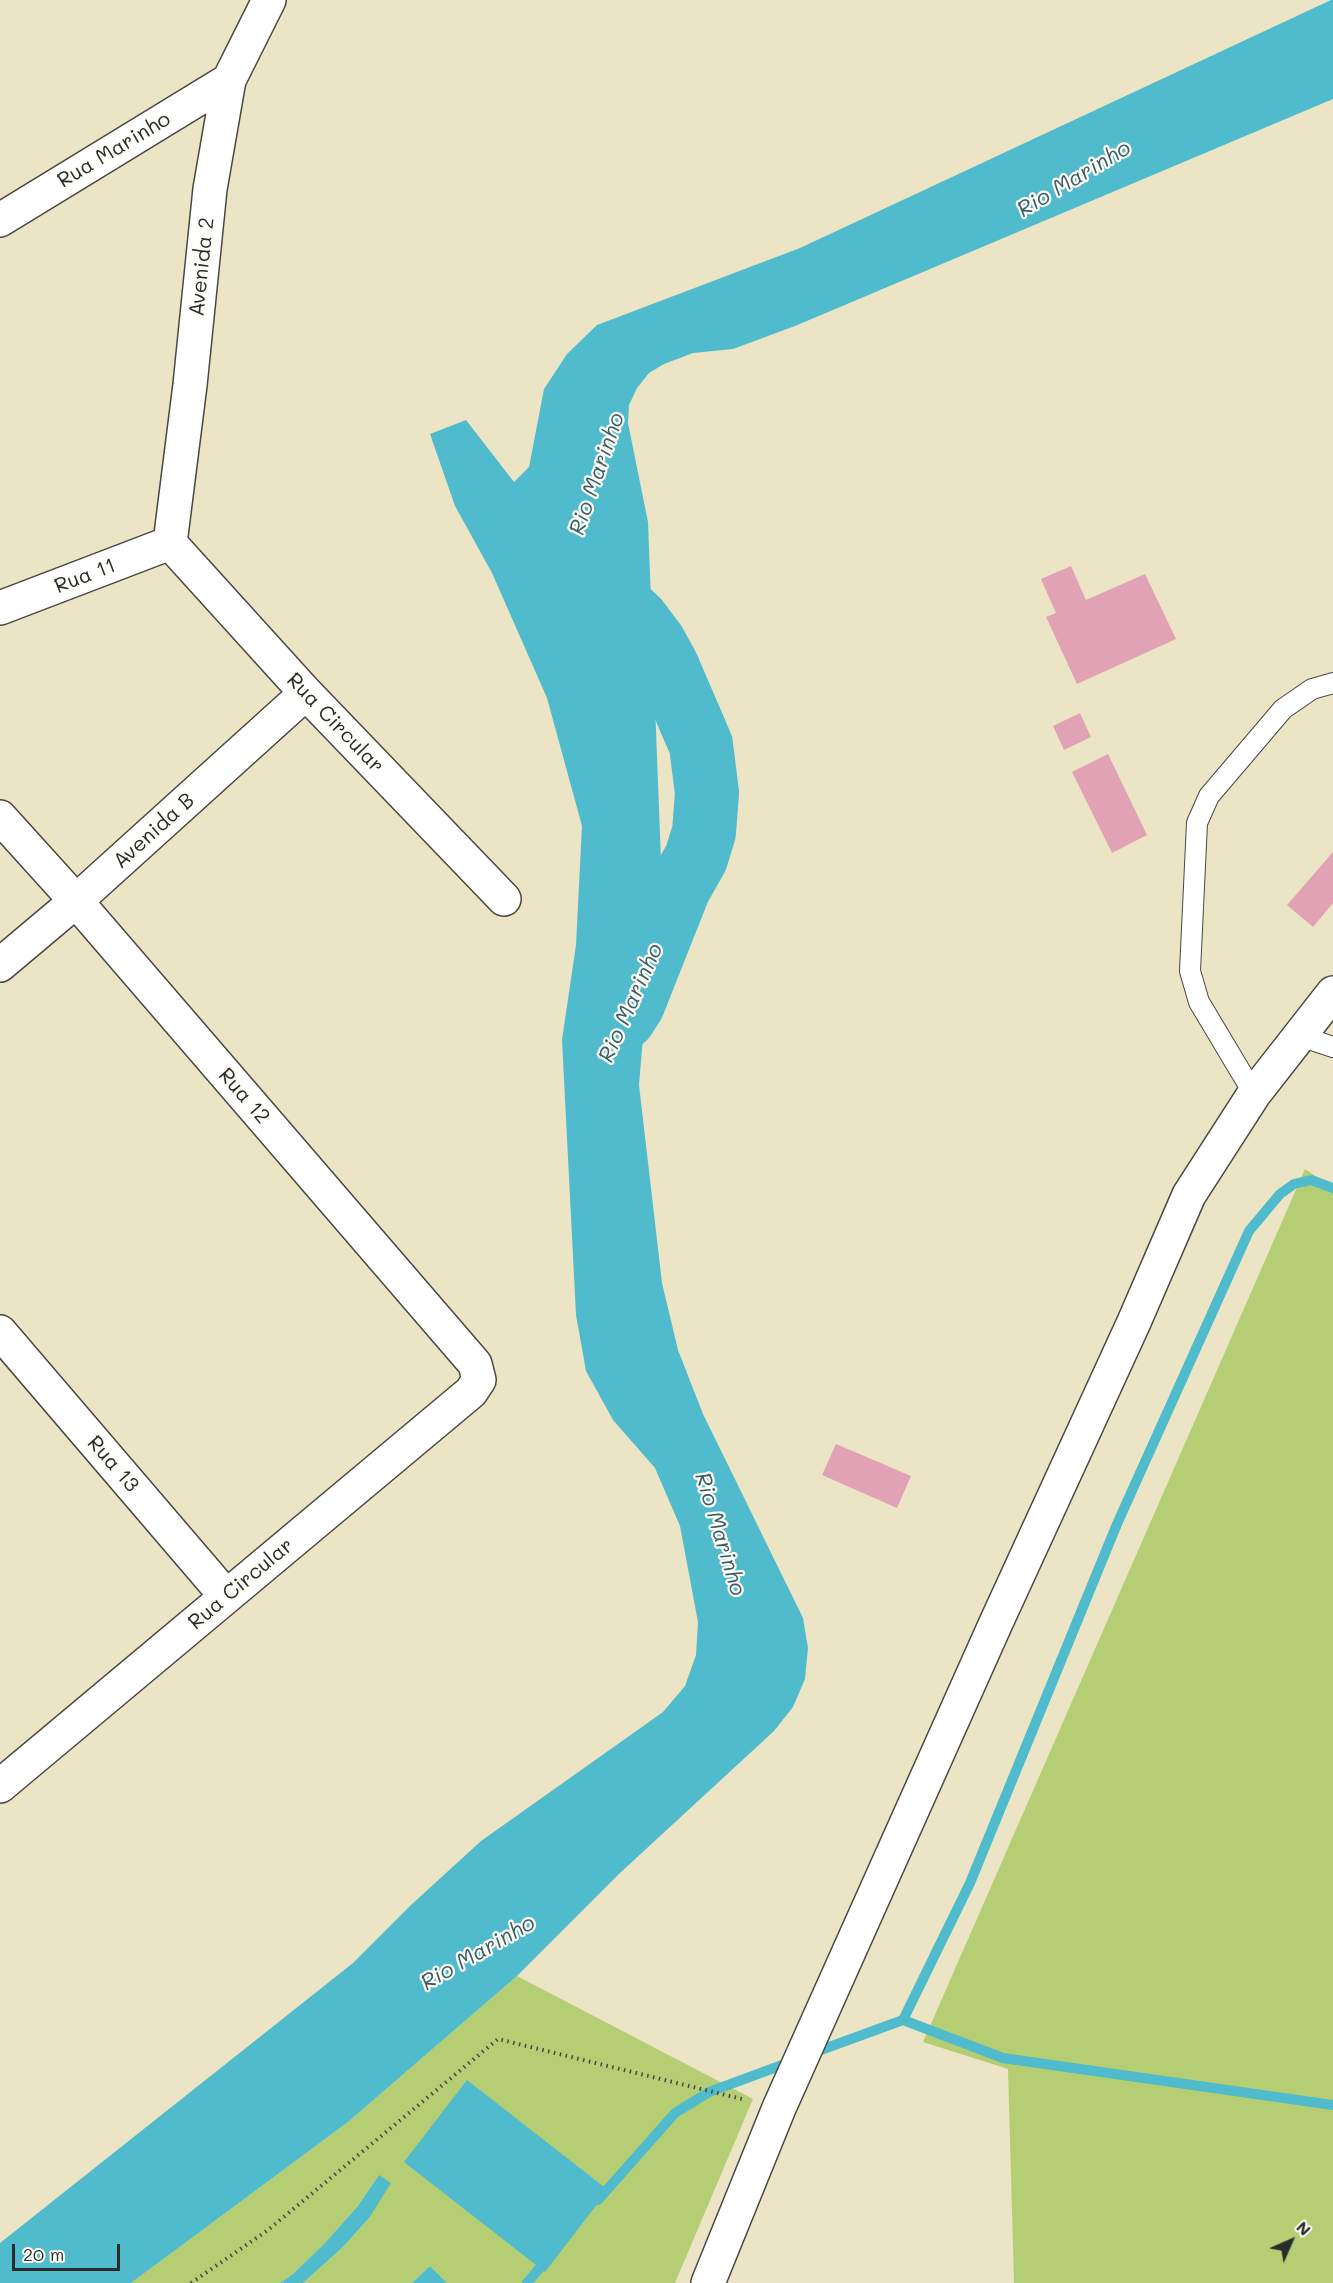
<!DOCTYPE html>
<html>
<head>
<meta charset="utf-8">
<style>
	body { margin:0 }
	#map { position:relative; width:1333px; height:2283px; overflow:hidden; background:#ece5c5; font-family:Mali,sans-serif }
	canvas { display:block }
	.north { position:absolute; left:1261px; top:2211px; width:60px; height:60px; -webkit-text-stroke:4px #fdfcf7; paint-order:stroke; rotate:45deg; font-size:16px; font-weight:700; line-height:24px; text-align:center; color:#2b2b2b }
	.north::after { content:''; display:block; margin:auto; width:21px; height:27px; background:#2b2b2b; clip-path:polygon(50% 0,100% 100%,50% 72%,0 100%) }
	.scale { position:absolute; left:12px; top:2244px; width:108px; height:27px; box-sizing:border-box; border:3px solid #2b2b2b; border-top:0; padding-left:8px; font-size:18px; line-height:21px; white-space:nowrap; color:#2b2b2b; -webkit-text-stroke:4px #fdfcf7; paint-order:stroke }
</style>
</head>
<body>
<div id="map">
<canvas width="1333" height="2283"></canvas>
<div class="north">N</div>
<div class="scale">20 m</div>
</div>
<script>
const ctx = document.querySelector('canvas').getContext('2d');
ctx.lineJoin = 'round';
function fill(path, color) { ctx.fillStyle = color; ctx.fill(path, 'evenodd'); }
const poly = rows => new Path2D(rows.map(r => 'M' + r).join(''));
function strokePath(path, color, width, dash) { ctx.strokeStyle = color; ctx.lineWidth = width; ctx.lineCap = dash ? 'butt' : 'round'; ctx.setLineDash(dash || []); ctx.stroke(path); }
function label(font, color, halo, rows, align = 'center') {
  ctx.font = font + ' Mali,sans-serif'; ctx.lineWidth = 4.5; ctx.setLineDash([]); ctx.textBaseline = 'middle'; ctx.strokeStyle = halo; ctx.fillStyle = color; for (const [text, x, y, turn = 0] of rows) {
    ctx.save(); ctx.translate(x, y); ctx.rotate((+turn || 0) * Math.PI / 180); ctx.textAlign = isNaN(turn) ? turn : align; if (halo) ctx.strokeText(text, 0, 0); ctx.fillText(text, 0, 0); ctx.restore();
  }
}
const green = poly([
	[1305,1169,1333,1188,1333,2283,1014,2283,1008,2069,923,2042],
	[517,1976,753,2099,675,2283,447,2283,430,2266,412,2283,303,2283,343,2247,369,2218,379,2175,357,2207,324,2244,293,2274,280,2283,131,2283,348,2122]
]);
const water = poly([
	[1331,0,1333,0,1333,99,795,326,733,349,693,353,664,364,649,373,637,388,629,405,628,423,648,522,661,861,660,942,645,1013,639,1085,662,1283,678,1350,703,1414,803,1618,808,1648,805,1679,793,1707,774,1731,620,1873,517,1976,348,2122,131,2283,0,2283,0,2243,353,1963,411,1905,481,1841,663,1712,685,1686,696,1655,698,1622,680,1526,655,1468,613,1420,586,1371,576,1315,562,1040,576,945,582,826,547,698,492,573,455,506,430,434,466,420,514,482,529,467,544,389,567,354,597,325,800,248],
	[467,2080,608,2190,545,2272,404,2162],
	[379,2175,391,2183,369,2218,343,2247,303,2283,280,2283,293,2274,324,2244,357,2207],
	[430,2266,447,2283,412,2283]
]);
const stream = poly([
	[903,2020,1003,2058,1333,2105],
	[810,2054,903,2020,970,1883,1117,1524,1249,1231,1280,1194,1294,1184,1311,1180,1333,1188],
	[598,2200,675,2113,709,2092,793,2061],
	[527,2283,549,2257]
]);
const river = poly([
	[590,576,637,620,655,644,667,666,701,745,707,793,704,832,696,858,679,888,633,1004,624,1018]
]);
const building = poly([
	[1071,566,1086,600,1145,574,1176,639,1077,684,1046,617,1056,613,1041,579],
	[1080,713,1091,737,1064,750,1053,726],
	[1108,754,1147,835,1112,853,1072,772],
	[1333,852,1333,903,1313,927,1287,905],
	[836,1444,911,1476,897,1508,822,1475]
]);
const path = poly([
	[191,2283,268,2230,498,2039,746,2100]
]);
const lane = poly([
	[1300,1036,1333,1047],
	[1254,1094,1199,1002,1190,971,1197,823,1209,796,1283,709,1312,689,1333,683]
]);
const street = poly([
	[0,220,229,80],
	[170,543,190,385,210,189,229,80,269,0],
	[170,543,306,693,504,899],
	[0,608,170,543],
	[0,817,76,901,475,1364,479,1380,471,1392,0,1786],
	[0,965,76,901,306,693],
	[0,1332,226,1596],
	[708,2283,779,2108,995,1625,1134,1322,1189,1195,1254,1094,1333,993]
]);
const streetNames = [
	["Rua Marinho",114,150,-31],
	["Avenida 2",202,267,-84],
	["Rua 11",85,576,-21],
	["Rua Circular",335,723,46],
	["Avenida B",154,831,-42],
	["Rua 12",244,1096,49],
	["Rua 13",113,1464,49],
	["Rua Circular",241,1584,-40]
];
const waterNames = [
	["Rio Marinho",1074,179,-31],
	["Rio Marinho",597,474,-71],
	["Rio Marinho",631,1003,-66],
	["Rio Marinho",720,1534,73],
	["Rio Marinho",478,1953,-30]
];
fill(green, '#b5ce73');
fill(water, '#50bbcd');
strokePath(stream, '#50bbcd', 10);
strokePath(river, '#50bbcd', 64);
fill(building, '#e0a2b4');
strokePath(lane, '#484742', 22);
strokePath(street, '#484742', 36);
strokePath(path, '#484742', 4, [1.5, 4.5]);
strokePath(lane, '#fff', 20);
strokePath(street, '#fff', 33);
label('21px', '#2b2b2b', '#fdfcf7', streetNames);
label('italic 22px', '#385d64', '#fdfcf7', waterNames);
</script>
</body>
</html>
